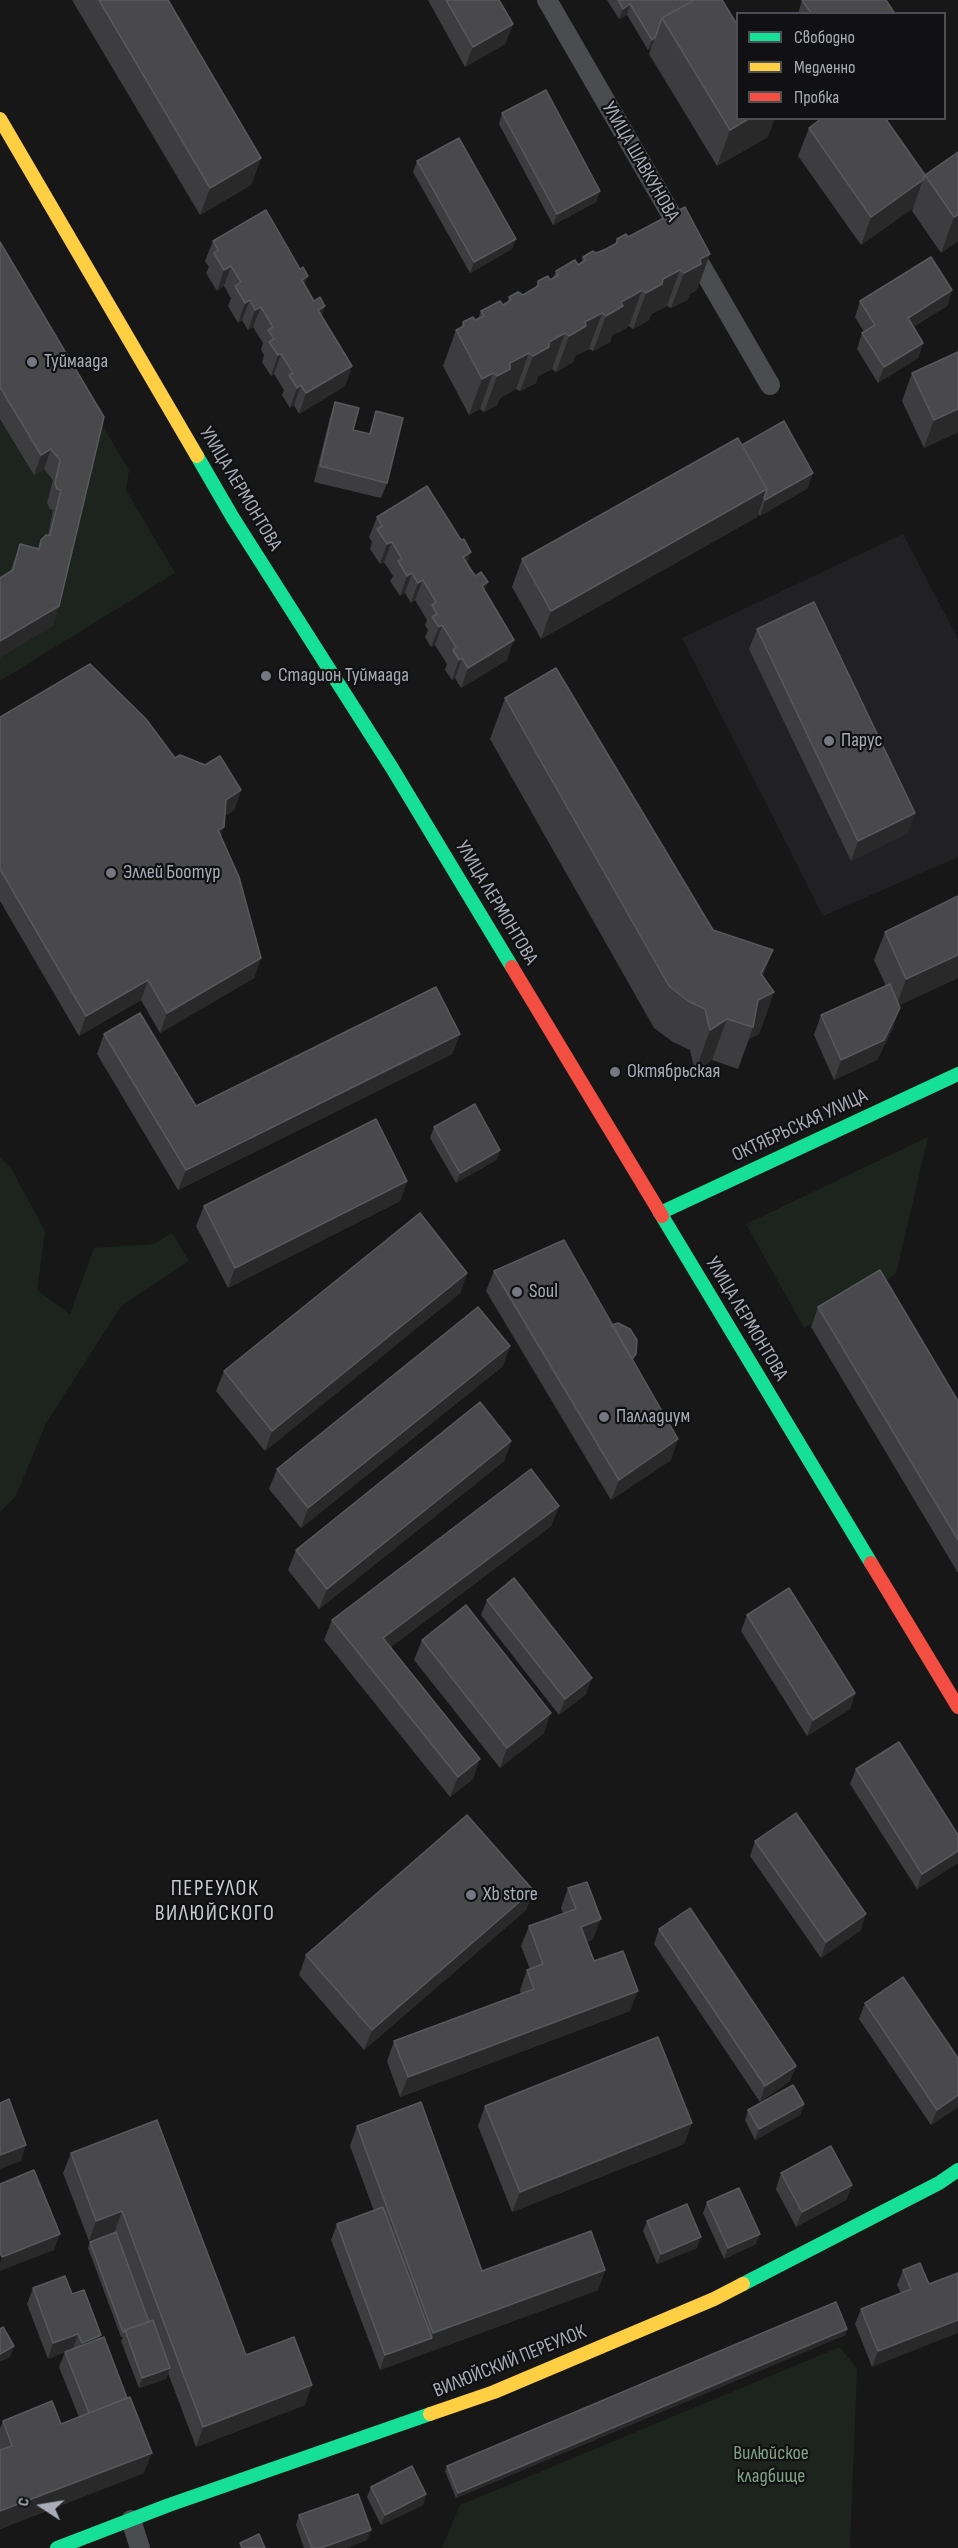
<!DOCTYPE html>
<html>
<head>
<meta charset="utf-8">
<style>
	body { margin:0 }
	#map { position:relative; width:958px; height:2548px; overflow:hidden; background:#171717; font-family:"Sofia Sans Condensed",sans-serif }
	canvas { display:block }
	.legend { position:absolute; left:736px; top:12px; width:210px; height:108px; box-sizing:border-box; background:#111113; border:2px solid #4d4f55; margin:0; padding:8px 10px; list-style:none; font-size:18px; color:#a8adb8 }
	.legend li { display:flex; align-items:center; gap:12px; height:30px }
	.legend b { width:30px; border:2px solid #4d4f55 }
	.north { position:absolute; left:12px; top:2476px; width:60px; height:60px; -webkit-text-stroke:4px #111113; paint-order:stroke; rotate:282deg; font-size:16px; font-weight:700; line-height:24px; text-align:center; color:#a8adb8 }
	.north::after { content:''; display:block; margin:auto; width:21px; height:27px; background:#a8adb8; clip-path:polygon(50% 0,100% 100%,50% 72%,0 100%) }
</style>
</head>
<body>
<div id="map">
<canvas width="958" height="2548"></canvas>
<ul class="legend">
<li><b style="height:8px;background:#16e098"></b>Свободно</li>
<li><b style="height:8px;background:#ffcf43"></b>Медленно</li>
<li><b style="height:8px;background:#f24e42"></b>Пробка</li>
</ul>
<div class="north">С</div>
</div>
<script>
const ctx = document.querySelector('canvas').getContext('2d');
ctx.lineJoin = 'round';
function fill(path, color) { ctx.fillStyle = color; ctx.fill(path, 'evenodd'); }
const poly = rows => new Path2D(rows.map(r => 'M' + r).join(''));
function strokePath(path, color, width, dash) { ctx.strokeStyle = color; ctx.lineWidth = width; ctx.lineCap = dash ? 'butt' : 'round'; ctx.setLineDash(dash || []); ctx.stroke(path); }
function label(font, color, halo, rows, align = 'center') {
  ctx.font = font + ' "Sofia Sans Condensed",sans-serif'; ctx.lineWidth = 4.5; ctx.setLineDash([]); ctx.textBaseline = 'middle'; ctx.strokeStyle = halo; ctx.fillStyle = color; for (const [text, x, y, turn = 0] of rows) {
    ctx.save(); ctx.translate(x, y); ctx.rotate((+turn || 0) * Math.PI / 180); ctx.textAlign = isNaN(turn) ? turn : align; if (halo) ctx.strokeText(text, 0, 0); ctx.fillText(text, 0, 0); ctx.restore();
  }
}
const built = poly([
	[903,534,958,639,958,857,823,916,682,638]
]);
const green = poly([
	[0,255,129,470,126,490,175,573,0,681],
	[928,1137,896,1274,804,1328,746,1224],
	[0,1157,12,1170,45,1231,37,1290,70,1314,94,1248,154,1244,172,1233,189,1261,122,1305,46,1423,16,1496,0,1512],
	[840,2347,857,2369,850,2548,442,2548,460,2505]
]);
const street = poly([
	[547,0,770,385],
	[131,2520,140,2548]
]);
const fast = poly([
	[197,456,233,518,392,768,512,967],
	[660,1213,958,1074],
	[662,1216,871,1563],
	[743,2284,939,2183,958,2170],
	[57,2548,169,2505,430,2414]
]);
const slow = poly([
	[0,119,197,456],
	[430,2414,494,2392,714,2299,743,2284]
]);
const jam = poly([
	[512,967,662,1216],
	[871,1563,958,1707]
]);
const wall = poly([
	[72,0,168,0,261,158,251,185,200,215],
	[428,0,499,0,513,24,505,44,465,67],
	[607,0,722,0,768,137,717,166,649,54,651,48,648,50,627,15,619,19],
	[802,0,895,14,798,14],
	[502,113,600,191,596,202,553,225,499,124],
	[809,128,925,175,958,152,958,241,941,253,912,211,913,208,861,245,798,156],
	[417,161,516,239,512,249,470,273,413,172],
	[662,215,697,290,690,294,687,300,671,308,667,306,651,314,649,320,633,329,629,326,619,332,612,335,610,342,593,351,589,349,575,356,573,362,556,372,552,369,538,376,536,383,520,391,516,389,500,398,497,405,484,412,480,409,469,415,443,366,456,330,461,328,463,322,475,320,478,319,481,311,503,305,507,303,509,297,523,295,536,287,538,281,550,280,553,278,556,271,578,265,581,263,583,257,596,253,606,249,615,244,617,239,628,237,661,219],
	[213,241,305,285,322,316,352,366,345,386,299,414,294,405,290,408,282,395,284,390,274,374,271,376,262,362,264,355,261,350,263,343,253,327,248,330,242,320,238,323,228,306,231,298,224,286,217,291,206,273,209,267,205,261],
	[0,242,104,417,59,606,52,626,0,657,0,578,10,572,20,544,38,549,41,540,48,535,53,510,50,509,47,503,53,480,44,469,34,475,0,419],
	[952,290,947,306,913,327,923,343,918,358,878,383,857,349,862,333,864,332,855,317,860,301],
	[958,352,958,432,924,448,902,401,912,373],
	[335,402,353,430,369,434,376,411,387,483,381,498,314,482,330,417],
	[742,445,808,488,760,516,758,514,757,517,541,639,512,587,522,559],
	[377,517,467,563,485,591,507,660,461,688,455,678,452,680,445,670,447,664,435,645,431,647,425,637,428,630,425,625,427,620,415,600,411,603,405,593,400,596,390,581,393,576,384,562,380,564,370,549,372,542,369,537],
	[757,629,908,833,851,861,749,649],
	[505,698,713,930,763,976,774,992,759,1034,749,1039,738,1069,712,1060,695,1072,690,1050,673,1042,654,1028,490,739],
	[0,717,175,758,241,790,234,810,225,816,221,836,261,958,254,978,160,1033,141,1000,79,1036,0,901],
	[885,932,958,978,899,1005,893,1028,877,1060,834,1080,814,1035,821,1015,886,986,874,960],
	[104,1034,196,1106,460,1034,452,1054,178,1190,97,1054],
	[434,1127,500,1150,496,1160,456,1183,430,1138],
	[407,1181,400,1201,228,1288,196,1226,204,1206],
	[494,1271,633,1361,671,1460,611,1500,486,1291],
	[467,1273,460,1293,265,1451,216,1391,224,1371],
	[818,1307,958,1401,958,1573,811,1327],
	[503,1366,301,1528,269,1489,277,1469],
	[511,1441,504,1461,319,1609,288,1570,296,1550],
	[559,1506,551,1526,391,1647,473,1779,450,1797,324,1640,332,1620],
	[487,1600,586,1694,559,1715,481,1615],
	[747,1615,855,1693,850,1709,807,1736,741,1631],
	[422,1640,544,1733,500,1768,414,1660],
	[856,1769,958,1835,958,1863,917,1889,850,1784],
	[755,1841,861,1930,821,1958,750,1856],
	[568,1888,593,1939,587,1942,594,1961,630,2011,400,2097,387,2061,394,2041,521,1994,520,1990,527,1970,530,1969,521,1946,529,1926,563,1913,561,1908],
	[533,1890,526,1910,364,2050,299,1975,306,1955],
	[659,1929,790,2081,760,2102,654,1944],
	[865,2003,958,2058,958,2107,931,2125,859,2019],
	[804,2104,800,2115,755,2140,745,2120,748,2110],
	[485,2106,692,2123,684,2144,512,2212,478,2126],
	[157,2120,246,2355,305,2405,196,2447,168,2373,166,2379,139,2388,121,2341,123,2337,121,2337,88,2248,90,2242,115,2233,115,2231,89,2241,63,2173,71,2153],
	[357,2126,482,2271,605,2270,598,2290,380,2370,331,2240,337,2224,374,2211,350,2146],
	[781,2173,852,2185,846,2200,796,2227,776,2189],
	[707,2202,756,2244,724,2259,703,2213],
	[647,2221,697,2248,657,2264,643,2231],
	[903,2270,929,2284,872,2367,855,2324,861,2309,901,2293,897,2285],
	[33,2288,72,2294,101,2335,100,2339,144,2473,0,2529,0,2428,3,2421,61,2424,79,2417,59,2367,65,2352,48,2359,27,2304],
	[847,2329,845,2335,456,2498,445,2471,447,2466],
	[371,2487,426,2494,423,2505,381,2525,367,2497],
	[299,2515,371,2530,367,2540,346,2548,304,2548,296,2525]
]);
const shadedWall = poly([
	[630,4,627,15,619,19,623,9],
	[513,24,505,44,465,67,473,47],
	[655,38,651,48,648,50,652,40],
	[750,118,775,118,768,137,717,166,730,130],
	[261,158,251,185,200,215,210,188],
	[923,180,913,208,861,245,871,217],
	[600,191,596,202,553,225,557,214],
	[958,215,958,241,941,253,954,217],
	[516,239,512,249,470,273,474,262],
	[710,254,697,290,690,294,687,300,671,308,684,273,700,259],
	[231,266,224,286,217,291,224,270],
	[680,270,667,306,651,314,649,320,633,329,646,293,663,279],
	[308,276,300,296,302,280],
	[642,290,629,326,612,335,610,342,593,351,606,316,621,302],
	[952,290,947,306,902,333,908,318],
	[250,300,242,320,238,323,245,303],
	[325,306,318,326,318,310],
	[261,307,253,327,248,330,255,310],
	[602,313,589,349,575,356,573,362,556,372,569,336,585,322],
	[565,333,552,369,538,376,536,383,520,391,533,356,549,342],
	[923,343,918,358,878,383,884,367],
	[529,353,516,389,500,398,497,405,484,412,497,376,510,363],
	[281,354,274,374,271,376,278,355],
	[352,366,345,386,299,414,306,393],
	[493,373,480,409,469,415,482,379],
	[301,385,294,405,290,408,297,388],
	[958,409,958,432,924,448,934,420],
	[51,449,44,469,34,475,41,455],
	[813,473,808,488,760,516,765,500],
	[767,489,757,517,541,639,551,611],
	[392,542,384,562,380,564,387,544],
	[471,552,464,572,463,557],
	[412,573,405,593,400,596,407,576],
	[423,580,415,600,411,603,418,583],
	[488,582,480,602,482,586],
	[59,606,52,626,0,657,0,641],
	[442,625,435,645,431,647,439,627],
	[514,640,507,660,461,688,468,668],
	[462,658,455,678,452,680,459,660],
	[241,790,234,810,219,820,226,800],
	[915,813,908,833,851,861,858,841],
	[224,827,217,847,218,830],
	[773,950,757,992,761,974],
	[958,955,958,978,896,1007,906,979],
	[261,958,254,978,160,1033,167,1013],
	[148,980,141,1000,79,1036,86,1016],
	[774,992,759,1034,749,1039,753,1027,758,1000],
	[900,1008,893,1028,877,1060,834,1080,841,1060],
	[727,1019,712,1060,695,1072,710,1030],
	[460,1034,452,1054,178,1190,186,1170],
	[500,1150,496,1160,456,1183,460,1173],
	[407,1181,400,1201,228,1288,235,1268],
	[467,1273,460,1293,265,1451,272,1431],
	[510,1346,503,1366,301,1528,308,1508],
	[678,1439,671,1460,611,1500,619,1480],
	[511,1441,504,1461,319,1609,327,1589],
	[559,1506,551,1526,376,1658,383,1638],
	[592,1678,586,1694,559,1715,565,1699],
	[855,1693,850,1709,807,1736,813,1720],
	[551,1713,544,1733,500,1768,507,1748],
	[480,1759,473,1779,450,1797,458,1777],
	[958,1851,958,1863,917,1889,922,1874],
	[533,1890,526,1910,364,2050,372,2030],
	[866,1914,861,1930,821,1958,826,1942],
	[601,1919,593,1939,574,1947,581,1927],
	[638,1991,630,2011,400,2097,408,2077],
	[796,2066,790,2081,760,2102,765,2086],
	[958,2095,958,2107,931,2125,937,2110],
	[804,2104,800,2115,755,2140,759,2129],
	[692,2123,684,2144,512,2212,520,2192],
	[26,2145,21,2161,0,2169,0,2155],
	[852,2185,846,2200,796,2227,802,2212],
	[122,2211,115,2231,89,2241,96,2221],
	[60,2234,54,2250,0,2271,0,2263,2,2257],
	[760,2234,756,2244,724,2259,728,2248],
	[701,2237,697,2248,657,2264,661,2254],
	[605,2270,598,2290,380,2370,385,2355,432,2338,433,2333],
	[958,2320,958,2333,872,2367,878,2351],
	[847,2329,845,2335,456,2498,458,2493],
	[78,2334,73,2349,48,2359,53,2343],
	[101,2335,96,2351,76,2358,82,2343],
	[14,2346,10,2357,0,2362,0,2354],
	[170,2368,166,2379,139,2388,142,2378],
	[312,2385,305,2405,196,2447,203,2427],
	[152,2453,144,2473,0,2529,0,2511],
	[426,2494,423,2505,381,2525,385,2515],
	[371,2530,367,2540,346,2548,321,2548]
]);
const building = poly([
	[99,0,168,0,261,158,210,188,99,0],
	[446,0,499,0,513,24,473,47,446,0],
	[618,0,694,0,662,18,655,38,652,40,630,4,623,9,618,0],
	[694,0,722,0,738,26,738,118,750,118,730,130,662,18,694,0],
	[802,0,886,0,895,14,812,14,802,0],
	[546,90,600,191,557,214,502,113,546,90],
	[822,118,885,118,925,175,923,180,871,217,809,128,822,118],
	[459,138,516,239,474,262,417,161,459,138],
	[958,152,958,215,954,217,925,175,958,152],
	[685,207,710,254,700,259,701,264,684,273,680,270,663,279,662,284,646,293,642,290,632,296,621,302,623,306,606,316,602,313,585,322,586,326,569,336,565,333,549,342,549,347,533,356,529,353,510,363,510,369,497,376,493,373,482,379,456,330,464,326,463,322,473,317,475,320,484,316,481,311,500,301,503,305,511,300,509,297,518,292,523,295,538,286,538,281,548,276,550,280,558,275,556,271,575,260,578,265,586,260,583,257,593,251,596,253,606,249,617,243,617,239,626,234,628,237,664,218,662,215,671,210,675,212,685,207],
	[266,210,300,269,303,267,308,276,302,280,314,301,320,297,325,306,318,310,352,366,306,393,301,385,297,388,289,375,293,373,281,354,278,355,269,342,274,339,268,330,273,327,261,307,255,310,250,300,245,303,235,286,241,282,231,266,224,270,214,253,218,250,213,241,266,210],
	[0,242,104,417,59,606,0,641,0,578,13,570,20,544,39,549,41,540,46,535,50,535,61,490,57,489,55,483,60,460,51,449,41,455,0,387,0,242],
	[931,257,952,290,908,318,923,343,884,367,862,333,875,325,860,301,931,257],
	[958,352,958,409,934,420,912,373,958,352],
	[335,402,359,408,353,430,370,434,376,411,403,418,387,483,320,466,335,402],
	[784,421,813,473,765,500,764,498,767,489,742,445,784,421],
	[738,438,767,489,551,611,522,559,738,438],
	[427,486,461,540,464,539,471,552,463,557,475,576,481,572,488,582,482,586,514,640,468,668,462,658,459,660,453,650,456,647,442,625,439,627,432,617,437,614,432,605,436,602,423,580,418,583,412,573,407,576,398,561,402,559,392,542,387,544,377,529,382,526,377,517,427,486],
	[814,602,915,813,858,841,757,629,814,602],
	[90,664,146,719,175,758,180,755,205,765,220,756,241,790,226,800,224,827,218,830,239,877,261,958,167,1013,148,980,86,1016,0,869,0,717,90,664],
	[556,668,713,930,773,950,761,974,774,992,758,1000,753,1027,727,1019,710,1030,705,1009,688,1001,669,986,505,698,556,668],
	[958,896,958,955,906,979,885,932,958,896],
	[890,984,900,1008,884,1040,841,1060,821,1015,890,984],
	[436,987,460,1034,186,1170,104,1034,140,1013,196,1106,436,987],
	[475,1104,500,1150,460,1173,434,1127,475,1104],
	[376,1119,407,1181,235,1268,204,1206,376,1119],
	[420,1213,467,1273,272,1431,224,1371,420,1213],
	[564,1240,678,1439,619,1480,494,1271,564,1240],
	[880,1270,958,1401,958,1540,818,1307,880,1270],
	[478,1307,510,1346,308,1508,277,1469,478,1307],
	[618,1323,630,1329,637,1340,636,1354,632,1359,612,1325,618,1323],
	[480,1402,511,1441,327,1589,296,1550,480,1402],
	[531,1469,559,1506,383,1638,480,1759,458,1777,332,1620,531,1469],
	[514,1578,592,1678,565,1699,487,1600,514,1578],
	[789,1588,855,1693,813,1720,747,1615,789,1588],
	[466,1605,551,1713,507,1748,422,1640,466,1605],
	[899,1742,958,1835,958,1851,922,1874,856,1769,899,1742],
	[796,1813,866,1914,826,1942,755,1841,796,1813],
	[467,1815,533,1890,372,2030,306,1955,467,1815],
	[587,1882,601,1919,581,1927,594,1961,623,1951,638,1991,408,2077,394,2041,534,1989,527,1970,543,1964,529,1926,576,1909,568,1888,587,1882],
	[690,1908,796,2066,765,2086,659,1929,690,1908],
	[903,1977,958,2058,958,2095,937,2110,865,2003,903,1977],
	[658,2037,692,2123,520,2192,485,2106,658,2037],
	[793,2085,804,2104,759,2129,748,2110,793,2085],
	[9,2099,26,2145,0,2155,0,2103,9,2099],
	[421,2102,482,2271,591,2231,605,2270,433,2333,357,2126,421,2102],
	[157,2120,246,2355,294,2337,312,2385,203,2427,122,2211,96,2221,71,2153,157,2120],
	[831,2146,852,2185,802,2212,781,2173,831,2146],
	[34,2170,60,2234,2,2257,0,2253,0,2184,34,2170],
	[739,2188,760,2234,728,2248,707,2202,739,2188],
	[687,2204,701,2237,661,2254,647,2221,687,2204],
	[383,2207,432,2338,385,2355,337,2224,383,2207],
	[116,2232,149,2322,125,2330,126,2331,123,2332,90,2242,116,2232],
	[920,2263,929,2284,958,2273,958,2320,878,2351,861,2309,911,2289,903,2270,920,2263],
	[65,2276,72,2294,84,2290,101,2335,82,2343,78,2334,53,2343,33,2288,65,2276],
	[836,2302,847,2329,458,2493,447,2466,836,2302],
	[153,2320,170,2368,142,2378,125,2330,153,2320],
	[3,2327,14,2346,0,2354,0,2329,3,2327],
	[104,2337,127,2398,89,2413,65,2352,104,2337],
	[130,2397,152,2453,0,2511,0,2450,12,2446,3,2421,52,2401,61,2424,130,2397],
	[412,2466,426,2494,385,2515,371,2487,412,2466],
	[358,2494,371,2530,321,2548,312,2548,299,2515,358,2494],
	[259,2534,265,2548,242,2548,240,2543,259,2534]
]);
const markers = [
	[32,362,6,"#757880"],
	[266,676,6,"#757880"],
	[829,741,6,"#757880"],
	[111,873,6,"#757880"],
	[615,1072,6,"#757880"],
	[517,1292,6,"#757880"],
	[604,1417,6,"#757880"],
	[471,1895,6,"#757880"]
];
const streetNames = [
	["УЛИЦА ШАВКУНОВА",640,162,60],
	["УЛИЦА ЛЕРМОНТОВА",240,489,59],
	["УЛИЦА ЛЕРМОНТОВА",496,903,59],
	["ОКТЯБРЬСКАЯ УЛИЦА",800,1126,-25],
	["УЛИЦА ЛЕРМОНТОВА",746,1319,59],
	["ВИЛЮЙСКИЙ ПЕРЕУЛОК",510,2362,-22]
];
const poiNames = [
	["Туймаада",44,362],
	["Стадион Туймаада",278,676],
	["Парус",841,741],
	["Эллей Боотур",123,873],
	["Октябрьская",627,1072],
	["Soul",529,1292],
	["Палладиум",616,1417],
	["Xb store",483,1895]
];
const parkNames = [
	["Вилюйское",771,2454],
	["кладбище",771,2477]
];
const quarterNames = [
	["ПЕРЕУЛОК",215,1889],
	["ВИЛЮЙСКОГО",215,1914]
];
fill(built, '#212123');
fill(green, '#1d241e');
strokePath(street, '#4b4c50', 20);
strokePath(fast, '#16e098', 14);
strokePath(slow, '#ffcf43', 14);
strokePath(jam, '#f24e42', 14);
fill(wall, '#3d3d3f');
fill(shadedWall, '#29292a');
fill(building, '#49494c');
strokePath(building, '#58595d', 1.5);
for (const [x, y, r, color] of markers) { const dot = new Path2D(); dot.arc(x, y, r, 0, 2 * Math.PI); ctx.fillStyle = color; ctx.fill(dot); strokePath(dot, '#111113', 2); }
label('20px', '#a8adb8', '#111113', streetNames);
label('20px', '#a8adb8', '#111113', poiNames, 'left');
label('20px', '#7fa381', '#111113', parkNames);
ctx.letterSpacing = '1.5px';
label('22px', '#c9ccd4', '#111113', quarterNames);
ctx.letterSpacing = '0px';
</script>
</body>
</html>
